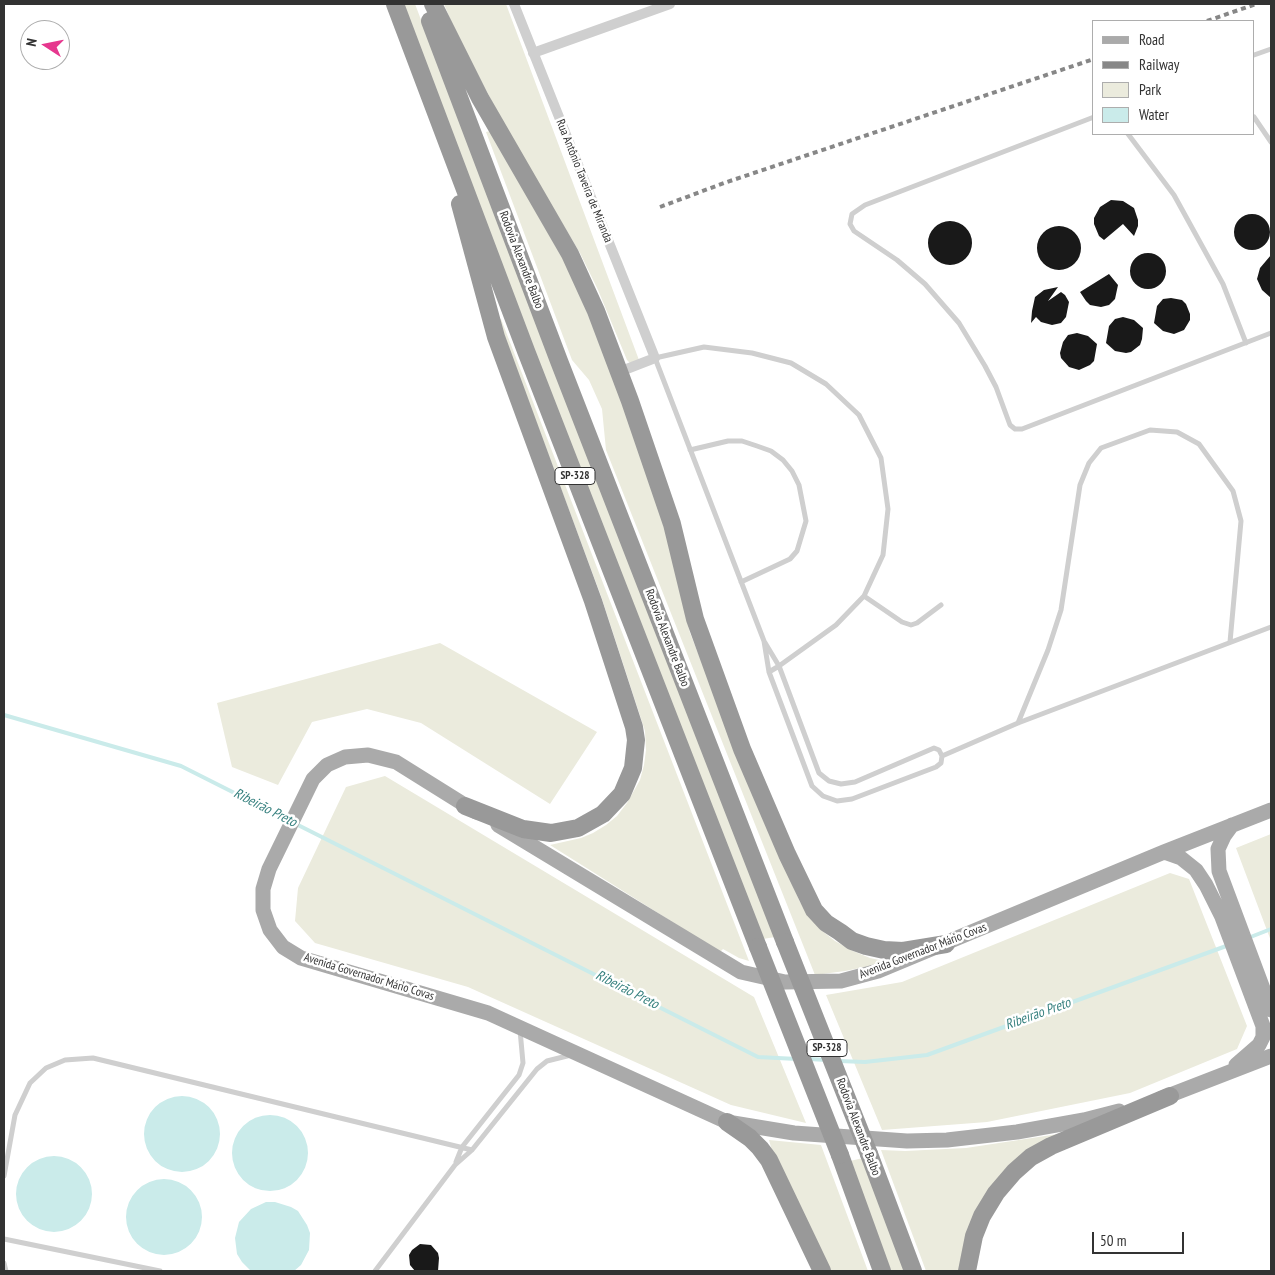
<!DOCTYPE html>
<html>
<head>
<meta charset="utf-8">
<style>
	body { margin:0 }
	#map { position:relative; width:1275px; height:1275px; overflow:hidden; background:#fff; font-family:"PT Sans Narrow",sans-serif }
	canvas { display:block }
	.frame { position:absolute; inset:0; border:5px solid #323232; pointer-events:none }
	.legend { position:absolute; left:1092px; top:20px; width:162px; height:115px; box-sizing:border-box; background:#fff; border:1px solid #adadad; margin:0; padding:6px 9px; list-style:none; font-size:15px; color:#323232 }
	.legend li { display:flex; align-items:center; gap:10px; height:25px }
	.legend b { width:25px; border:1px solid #adadad }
	.north { position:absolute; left:20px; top:20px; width:50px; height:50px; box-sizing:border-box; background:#fff; border:1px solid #adadad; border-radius:50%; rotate:281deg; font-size:14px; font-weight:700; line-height:20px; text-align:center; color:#323232 }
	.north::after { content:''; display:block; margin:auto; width:18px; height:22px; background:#e6378e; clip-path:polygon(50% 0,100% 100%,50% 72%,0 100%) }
	.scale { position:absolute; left:1092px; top:1232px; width:92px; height:22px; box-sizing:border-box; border:2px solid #323232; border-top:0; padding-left:6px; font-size:15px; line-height:18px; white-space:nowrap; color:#323232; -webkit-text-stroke:4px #fff; paint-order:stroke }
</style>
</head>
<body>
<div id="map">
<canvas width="1275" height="1275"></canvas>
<div class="frame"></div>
<ul class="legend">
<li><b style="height:6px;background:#aaa"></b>Road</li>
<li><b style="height:6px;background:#878787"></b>Railway</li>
<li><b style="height:14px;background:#ebebdd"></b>Park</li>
<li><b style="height:14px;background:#caebea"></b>Water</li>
</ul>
<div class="north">N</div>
<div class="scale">50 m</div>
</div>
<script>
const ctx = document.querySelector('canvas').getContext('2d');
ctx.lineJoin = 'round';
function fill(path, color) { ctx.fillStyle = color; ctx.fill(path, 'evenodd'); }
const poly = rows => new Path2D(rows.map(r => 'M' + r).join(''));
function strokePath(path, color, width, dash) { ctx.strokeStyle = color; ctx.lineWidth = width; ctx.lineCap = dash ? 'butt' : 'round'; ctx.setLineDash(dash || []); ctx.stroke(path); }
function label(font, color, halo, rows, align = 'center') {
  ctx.font = font + ' "PT Sans Narrow",sans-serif'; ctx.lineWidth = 5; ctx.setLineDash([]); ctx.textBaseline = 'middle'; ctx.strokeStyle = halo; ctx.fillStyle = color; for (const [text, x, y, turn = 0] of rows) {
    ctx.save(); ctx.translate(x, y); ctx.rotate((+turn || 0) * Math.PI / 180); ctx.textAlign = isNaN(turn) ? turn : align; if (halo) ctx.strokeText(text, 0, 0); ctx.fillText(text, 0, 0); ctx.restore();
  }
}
const green = poly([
	[401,4,415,4,554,369,775,937,763,939,544,376],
	[444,4,506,4,639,360,630,363,627,360,598,290,580,253,510,136,456,33],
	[490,131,572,275,616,384,659,506,690,633,756,799,800,902,821,930,835,941,853,951,870,958,884,961,885,963,845,971,815,975,606,450,602,409,589,380,572,360,486,132],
	[498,319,501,319,749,961,739,958,723,949,720,952,550,845,581,838,593,833,606,825,617,816,627,803,640,780,644,765,646,750,645,731,601,596],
	[440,643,597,732,550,804,421,723,367,709,312,722,278,785,232,767,217,703],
	[385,776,754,997,806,1123,731,1105,468,987,315,943,295,921,298,888,346,787],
	[1271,834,1271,941,1236,848],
	[1170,873,1189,879,1247,1026,1237,1049,1130,1093,987,1122,882,1130,826,995,902,982],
	[1065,1133,1024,1154,961,1271,926,1271,881,1150,905,1151,966,1148],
	[769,1140,821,1145,868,1271,830,1271,773,1154],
	[863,1158,905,1271,891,1271,850,1161]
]);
const water = poly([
	'144 1134a38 38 0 1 1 76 0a38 38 0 1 1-76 0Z',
	'232 1153a38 38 0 1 1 76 0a38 38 0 1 1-76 0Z',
	'16 1194a38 38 0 1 1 76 0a38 38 0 1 1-76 0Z',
	'126 1217a38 38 0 1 1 76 0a38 38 0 1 1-76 0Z',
	[266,1202,275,1202,291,1207,298,1211,307,1225,310,1233,309,1250,301,1265,294,1271,251,1271,242,1262,237,1254,235,1238,239,1222,251,1209]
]);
const stream = poly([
	[4,715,181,766,288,820],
	[294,823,758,1057,797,1059],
	[1248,938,1271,929],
	[809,1059,827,1060],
	[839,1061,865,1062,927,1055,1229,945]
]);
const building = poly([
	[1111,200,1123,201,1134,208,1138,220,1138,226,1134,236,1123,224,1104,240,1099,236,1094,224,1094,218,1100,207],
	'1234 232a18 18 0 1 1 36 0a18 18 0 1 1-36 0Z',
	'928 243a22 22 0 1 1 44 0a22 22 0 1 1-44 0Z',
	'1037 248a22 22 0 1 1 44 0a22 22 0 1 1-44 0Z',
	'1130 271a18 18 0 1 1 36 0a18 18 0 1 1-36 0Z',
	[1271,255,1271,298,1262,290,1257,279,1260,268],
	[1109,274,1118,285,1115,299,1109,305,1101,307,1090,305,1086,301,1080,292],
	[1058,287,1048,301,1061,292,1065,295,1069,302,1066,317,1061,323,1052,325,1041,322,1036,317,1031,323,1032,311,1035,297,1044,290],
	[1171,298,1182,300,1186,304,1190,314,1190,320,1184,330,1174,334,1163,331,1154,323,1157,306,1163,299],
	[1123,317,1134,320,1143,328,1142,339,1140,345,1131,352,1126,353,1115,351,1106,343,1109,326,1115,319],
	[1077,333,1088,336,1097,344,1094,361,1090,365,1079,370,1069,367,1061,358,1060,353,1063,342,1068,335],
	[420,1244,431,1245,438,1253,439,1258,438,1271,415,1271,410,1265,409,1255,412,1250]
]);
const lane = poly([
	[1254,55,1271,49],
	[1094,117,865,205,852,214,850,224,854,231,897,260,925,284,959,323,985,366,996,387,1010,425,1015,429,1022,429,1271,333],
	[1254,117,1271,142],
	[1128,134,1174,195,1223,284,1246,343],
	[690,450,728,441,742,441,757,446,771,451,783,460,792,471,799,485,806,521,797,551,790,559,741,582],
	[864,596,902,622,911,625,917,623,941,605],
	[764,641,769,672,812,786,823,796,837,801,852,799,936,767,941,763,942,756,939,750,934,748,855,782,841,784,829,781,819,773,779,666,764,641,655,358,704,347,752,353,791,363,826,384,859,415,881,458,888,509,883,555,864,596,836,625,779,666,769,672],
	[1018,723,1048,650,1061,610,1080,485,1089,463,1101,448,1150,430,1177,432,1199,444,1233,491,1241,521,1230,642],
	[942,756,1018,723,1271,627],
	[456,1162,462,1147,519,1075,523,1063,520,1030],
	[4,1176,15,1115,30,1083,46,1068,65,1060,93,1058,472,1150],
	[4,1239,160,1271],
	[4,1263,6,1271],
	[375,1271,455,1165,472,1150,537,1069,547,1061,571,1055]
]);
const street = poly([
	[514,4,655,358,619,372],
	[533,53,670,4]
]);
const primary = poly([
	[476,812,396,762,368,755,345,757,327,765,313,779,269,869,263,889,263,910,270,930,283,947,301,958,488,1013,727,1122,794,1133,907,1141,947,1140,1017,1132,1084,1120,1119,1111],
	[498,825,741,972,785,982,841,981,878,971,1164,852,1271,810],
	[1232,825,1224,836,1218,849,1219,871,1271,1010],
	[1164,852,1181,858,1196,870,1206,885,1222,917,1263,1026,1263,1037,1259,1045,1236,1065],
	[1160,1099,1271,1056]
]);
const highway = poly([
	[395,4,526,351,758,947],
	[433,4,480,98,570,254,596,311,630,401,672,524,695,619,742,749,787,854,814,910,826,923,840,932,852,941,866,946,884,950,903,951,946,944],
	[430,21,559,361,785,942],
	[460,204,496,337,593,601,634,727,636,740,633,768,622,794,603,814,578,828,551,833,523,829,465,806],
	[727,1122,750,1138,760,1148,769,1160,822,1271],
	[869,1154,913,1271],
	[840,1155,882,1271],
	[967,1271,974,1236,982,1216,996,1193,1014,1172,1031,1157,1051,1146,1170,1096]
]);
const rail = poly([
	[1207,21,1256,4],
	[660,207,724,183,1094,59]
]);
const highwayBridge = poly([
	[785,942,869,1154],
	[758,947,840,1155]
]);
const shields = [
	[575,476,40],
	[827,1048,40]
];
const shieldNames = [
	["SP-328",575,476],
	["SP-328",827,1048]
];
const streetNames = [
	["Rua Antônio Taveira de Miranda",584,181,68],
	["Rodovia Alexandre Balbo",521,260,69],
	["Rodovia Alexandre Balbo",667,638,69],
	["Avenida Governador Mário Covas",923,951,-21],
	["Avenida Governador Mário Covas",369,977,17],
	["Rodovia Alexandre Balbo",858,1127,69]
];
const waterNames = [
	["Ribeirão Preto",265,808,27],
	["Ribeirão Preto",627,990,27],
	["Ribeirão Preto",1038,1014,-20]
];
fill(green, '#ebebdd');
fill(water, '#caebea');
strokePath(stream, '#caebea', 4);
fill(building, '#191919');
strokePath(lane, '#cfcfcf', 5);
strokePath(street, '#cfcfcf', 10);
strokePath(primary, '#aaa', 15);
strokePath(highway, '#999', 18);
strokePath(rail, '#878787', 4, [5, 4]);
strokePath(highwayBridge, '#999', 18);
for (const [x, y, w] of shields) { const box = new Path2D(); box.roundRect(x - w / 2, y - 8.5, w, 17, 4); ctx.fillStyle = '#fff'; ctx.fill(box); strokePath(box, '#323232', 1); }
label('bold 11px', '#323232', null, shieldNames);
label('12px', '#323232', '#fff', streetNames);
label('italic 14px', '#37817f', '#fff', waterNames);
</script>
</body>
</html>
